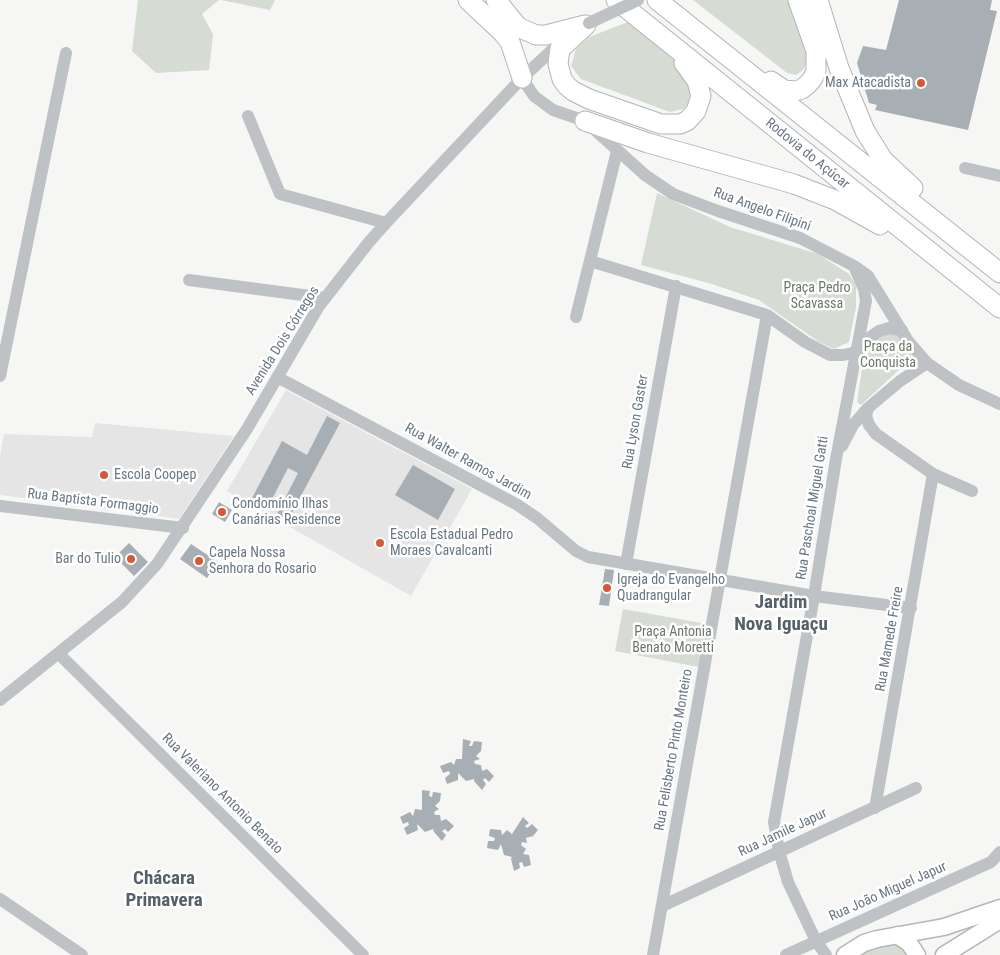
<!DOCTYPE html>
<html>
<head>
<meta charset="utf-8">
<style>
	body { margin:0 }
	canvas { display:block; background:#f6f6f4 }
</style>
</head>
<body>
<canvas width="1000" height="955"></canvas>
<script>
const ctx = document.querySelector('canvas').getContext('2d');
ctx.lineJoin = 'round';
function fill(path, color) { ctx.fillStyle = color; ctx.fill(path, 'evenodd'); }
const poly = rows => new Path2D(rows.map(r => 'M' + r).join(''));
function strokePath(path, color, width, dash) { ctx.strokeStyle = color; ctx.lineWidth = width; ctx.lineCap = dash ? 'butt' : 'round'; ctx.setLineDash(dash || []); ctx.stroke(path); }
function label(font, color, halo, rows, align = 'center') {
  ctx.font = font + ' "Roboto Condensed",sans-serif'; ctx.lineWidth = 5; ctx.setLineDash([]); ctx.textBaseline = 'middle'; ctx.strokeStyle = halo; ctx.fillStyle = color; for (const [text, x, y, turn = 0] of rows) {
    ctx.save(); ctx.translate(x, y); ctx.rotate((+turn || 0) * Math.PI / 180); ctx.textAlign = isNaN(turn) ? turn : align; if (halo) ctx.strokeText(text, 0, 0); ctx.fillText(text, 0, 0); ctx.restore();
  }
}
const built = poly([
	[286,390,472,489,411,596,227,491],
	[95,423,234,436,179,519,0,495,0,456,4,434,92,437]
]);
const green = poly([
	[138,0,219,0,202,14,213,34,209,70,156,73,132,51],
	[221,0,275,0,270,10],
	[693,0,791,0,806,45,807,60,804,69,796,75,787,73],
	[628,22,671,56,685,73,691,92,690,101,683,109,670,112,581,79,571,66,576,49,589,37],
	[657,193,730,227,818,254,849,274,856,285,856,307,849,342,834,349,819,342,759,300,712,284,641,265],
	[896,331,912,354,902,367,861,405,857,402,863,362,879,336],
	[623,609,707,624,699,667,615,651],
	[898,940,912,955,852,955]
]);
const building = poly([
	[899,0,992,0,990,10,997,11,968,130,875,110,877,105,869,103,857,63,863,46,886,50],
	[327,416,340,423,288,520,277,514,298,473,288,468,267,509,251,500,282,441,307,455],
	[413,465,455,489,438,520,395,495],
	[219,502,232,510,225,522,212,514],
	[129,543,148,562,134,576,115,557],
	[191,544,218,562,207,578,180,559],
	[605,569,614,570,609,606,599,605],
	[463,739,471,741,469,746,472,746,474,741,482,742,481,751,476,756,480,759,474,761,475,764,481,765,482,771,487,769,494,776,489,782,485,778,483,780,486,784,482,790,474,781,474,779,466,781,458,773,458,780,447,784,445,778,450,774,449,771,443,773,440,766,451,762,454,765,456,759,462,759],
	[422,790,430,791,429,796,432,797,433,792,441,793,440,801,435,806,439,809,434,812,435,815,440,815,441,821,446,819,454,826,448,832,445,829,442,831,446,835,442,841,434,832,433,829,425,832,417,824,418,830,407,835,404,828,409,825,408,822,403,824,400,817,410,812,413,816,415,809,422,810],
	[523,817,529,823,525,826,527,828,532,824,538,830,533,836,526,838,527,843,522,842,521,845,526,849,523,854,529,855,531,865,524,867,522,862,519,863,520,868,514,871,511,859,512,857,504,855,501,844,498,850,487,848,488,841,494,841,495,838,489,836,490,829,501,830,502,835,507,830,512,834]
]);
const minor = poly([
	[522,78,534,96,553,110,585,121,645,175,673,194,718,211,800,238,854,266,868,276,908,341,927,363,959,385,1000,404],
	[248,116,280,194,386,223],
	[965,168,1000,176],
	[590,261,767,315,805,342,830,355,843,355,857,352,865,341,879,331,889,328,902,330],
	[189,280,325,298],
	[576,317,617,151],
	[0,376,66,53],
	[277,377,516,504,537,518,576,551,588,557,814,596,911,608],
	[868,408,866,416,869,425,876,434,933,474,972,491],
	[842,446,853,425,868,408,900,381,927,363],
	[0,506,183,528],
	[626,564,676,286],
	[59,654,363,955],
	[0,700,122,602,157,564,247,429,319,306,369,242,386,223,522,78,562,41],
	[875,808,933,474],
	[0,899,82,955],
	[662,906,916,788],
	[653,955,767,315],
	[786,955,991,862,1000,852],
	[826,955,816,941,788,882,779,851,774,822,814,596,836,459,866,301,864,289,854,266]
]);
const major = poly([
	[897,935,909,943,917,955],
	[845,955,864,943,877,939,944,927,1000,908],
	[944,955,1000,920]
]);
const highway = poly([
	[468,0,502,32,510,42,522,78],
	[496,0,518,27,536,35,546,35,585,25],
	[616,0,1000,308],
	[657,0,1000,273],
	[818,0,839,68,865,131,883,160,913,188],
	[586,25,560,49,558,64,562,79,567,86,573,91,589,99,661,124,680,124,687,121,696,111,701,96,697,81,684,63],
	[771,81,784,90,795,91,802,89,808,84,813,78,816,71,816,51,798,0],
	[585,121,648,143,794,184,835,200,880,225]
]);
const minorBridge = poly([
	[589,23,638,0]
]);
const markers = [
	[921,83,5,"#d45936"],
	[104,475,5,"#d45936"],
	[222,512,5,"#d45936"],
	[380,543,5,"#d45936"],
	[131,559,5,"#d45936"],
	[199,561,5,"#d45936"],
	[607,588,5,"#d45936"]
];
const poiNames = [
	["Max Atacadista",911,83,"right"],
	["Escola Coopep",114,475],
	["Condomínio Ilhas",232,504],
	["Canárias Residence",232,520],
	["Escola Estadual Pedro",390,535],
	["Moraes Cavalcanti",390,551],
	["Capela Nossa",209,553],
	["Senhora do Rosario",209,569],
	["Bar do Tulio",121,559,"right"],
	["Igreja do Evangelho",617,580],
	["Quadrangular",617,596]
];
const streetNames = [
	["Rodovia do Açúcar",807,154,39],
	["Rua Angelo Filipini",762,210,20],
	["Avenida Dois Córregos",283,341,-58],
	["Rua Lyson Gaster",636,422,-80],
	["Rua Walter Ramos Jardim",468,462,29],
	["Rua Baptista Formaggio",93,502,7],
	["Rua Paschoal Miguel Gatti",813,508,-81],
	["Rua Mamede Freire",890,639,-80],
	["Rua Felisberto Pinto Monteiro",674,750,-80],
	["Rua Valeriano Antonio Benato",222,794,45],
	["Rua Jamile Japur",783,833,-25],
	["Rua João Miguel Japur",888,892,-24]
];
const parkNames = [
	["Praça Pedro",817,288],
	["Scavassa",817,304],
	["Praça da",888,347],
	["Conquista",888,363],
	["Praça Antonia",673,632],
	["Benato Moretti",673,648]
];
const districtNames = [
	["Jardim",781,603],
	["Nova Iguaçu",781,625],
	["Chácara",164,879],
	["Primavera",164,901]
];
fill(built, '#e4e5e4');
fill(green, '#d6dbd3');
fill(building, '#a8afb4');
strokePath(major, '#b2b6b9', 19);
strokePath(highway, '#b1b5b8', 21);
strokePath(minor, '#bec2c5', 12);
strokePath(major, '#fff', 16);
strokePath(highway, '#fff', 19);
strokePath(minorBridge, '#bec2c5', 12);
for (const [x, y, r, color] of markers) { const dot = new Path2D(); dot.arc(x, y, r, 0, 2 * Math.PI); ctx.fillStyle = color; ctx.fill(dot); strokePath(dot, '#fff', 2); }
label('14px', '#687782', '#fff', poiNames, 'left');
label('14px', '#687782', '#fff', streetNames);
label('14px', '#6a7a66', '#fff', parkNames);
label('bold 19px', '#556068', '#fff', districtNames);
</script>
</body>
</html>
